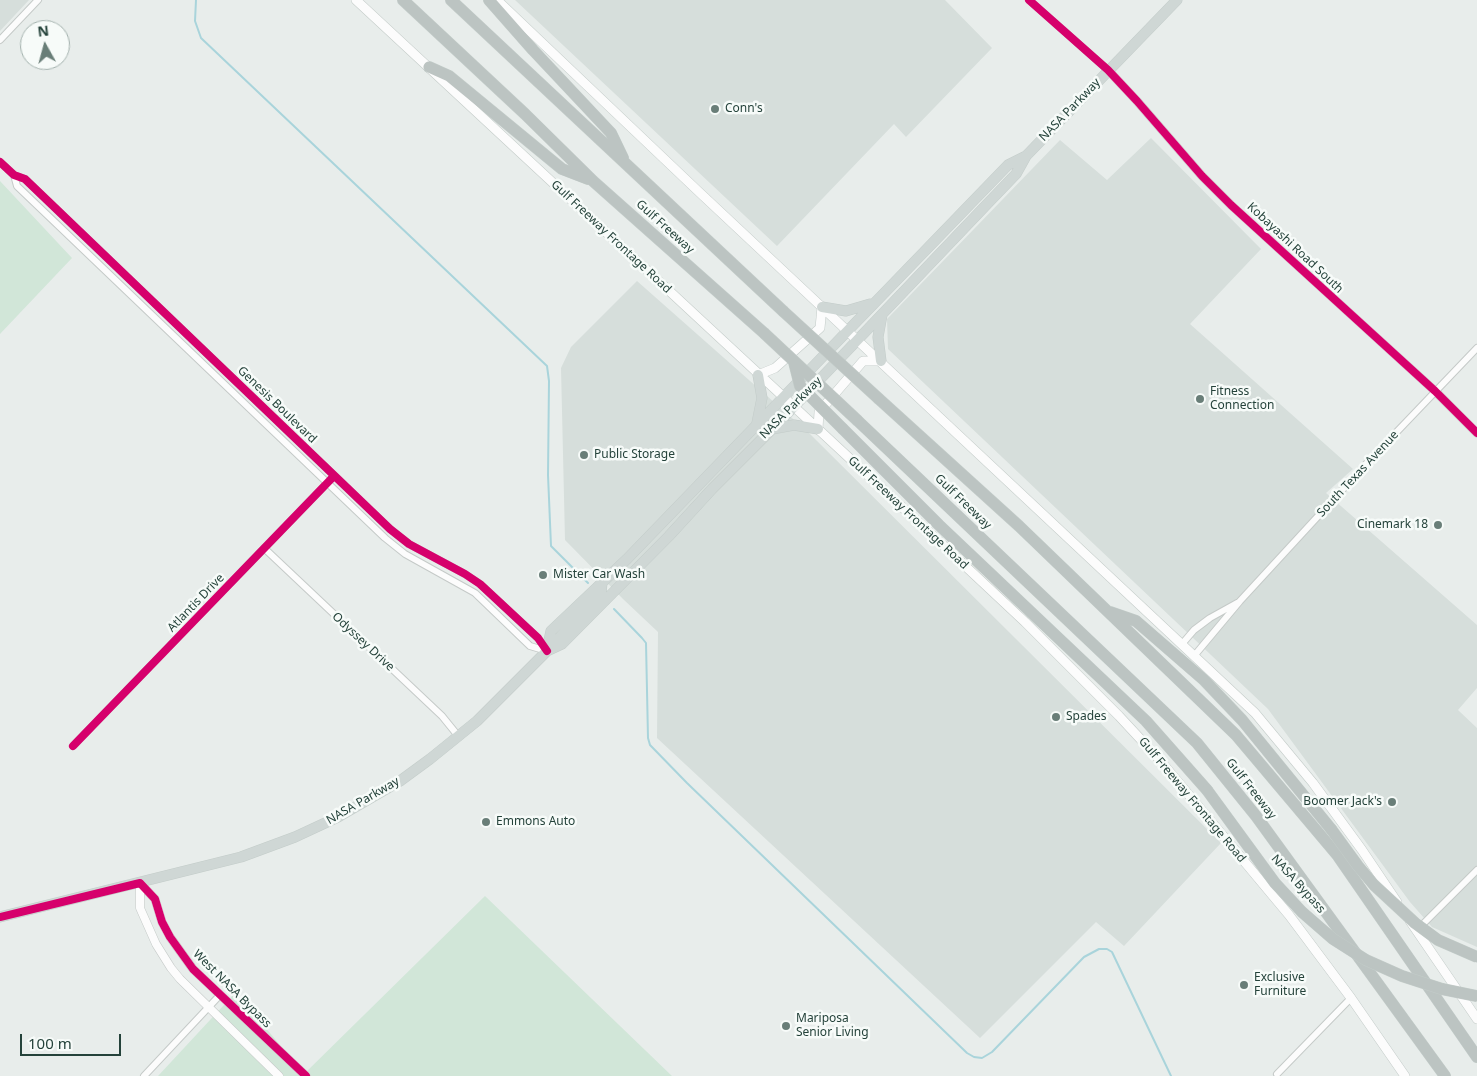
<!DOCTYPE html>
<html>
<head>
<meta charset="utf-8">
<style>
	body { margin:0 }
	#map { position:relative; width:1477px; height:1076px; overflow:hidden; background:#e8edeb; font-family:"Noto Sans",sans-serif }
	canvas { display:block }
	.north { position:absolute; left:20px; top:20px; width:50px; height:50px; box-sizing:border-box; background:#f7fbf9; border:1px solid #a3b1ad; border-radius:50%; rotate:353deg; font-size:14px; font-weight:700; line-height:20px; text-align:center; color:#24423a }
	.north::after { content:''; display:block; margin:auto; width:18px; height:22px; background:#697e78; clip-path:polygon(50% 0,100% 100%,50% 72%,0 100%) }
	.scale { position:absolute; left:20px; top:1034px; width:101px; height:22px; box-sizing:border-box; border:2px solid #24423a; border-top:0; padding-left:6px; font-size:15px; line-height:18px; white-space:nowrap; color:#24423a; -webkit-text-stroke:4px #f7fbf9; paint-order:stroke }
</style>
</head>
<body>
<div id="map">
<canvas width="1477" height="1076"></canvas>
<div class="north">N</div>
<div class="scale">100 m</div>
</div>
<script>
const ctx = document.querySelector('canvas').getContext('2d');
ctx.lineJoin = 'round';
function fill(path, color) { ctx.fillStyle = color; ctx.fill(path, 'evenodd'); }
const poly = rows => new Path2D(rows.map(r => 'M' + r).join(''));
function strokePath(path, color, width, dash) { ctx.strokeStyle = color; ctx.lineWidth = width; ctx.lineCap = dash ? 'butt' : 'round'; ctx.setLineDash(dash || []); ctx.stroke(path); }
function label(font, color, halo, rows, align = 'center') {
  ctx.font = font + ' "Noto Sans",sans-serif'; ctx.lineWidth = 5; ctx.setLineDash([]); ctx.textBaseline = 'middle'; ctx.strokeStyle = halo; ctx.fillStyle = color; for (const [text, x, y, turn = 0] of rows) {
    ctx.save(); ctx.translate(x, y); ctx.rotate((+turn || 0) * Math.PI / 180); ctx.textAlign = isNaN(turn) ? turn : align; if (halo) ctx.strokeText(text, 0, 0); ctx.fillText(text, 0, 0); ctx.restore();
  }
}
const built = poly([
	[0,0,29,0,0,31],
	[515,0,945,0,992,48,906,137,894,124,777,246],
	[1151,138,1261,249,1190,324,1353,469,1326,493,1477,625,1477,688,1458,710,1477,728,1477,947,1432,927,1410,902,1268,709,888,349,887,319,1060,140,1107,180],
	[637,281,810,434,1221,843,1124,946,1096,922,980,1038,657,738,658,632,623,599,565,540,561,368,571,347]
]);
const green = poly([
	[0,181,72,258,0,334],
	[485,896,672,1076,158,1076,236,992,304,1074]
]);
const stream = poly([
	[196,0,195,21,201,38,547,366,549,381,548,475,551,546,588,583],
	[614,609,642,638,646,643,648,738,650,745,687,783,967,1053,974,1057,982,1058,992,1052,1084,957,1099,949,1107,949,1112,952,1171,1076]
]);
const minor = poly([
	[1029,0,1108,70],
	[0,40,38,0],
	[0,162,14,175,25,179,390,529,409,544,465,574,480,584,538,638,547,651],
	[14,175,17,186,385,538,405,554,475,593,530,646,547,651],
	[264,548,442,716,459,737],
	[1182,644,1194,630,1210,618,1237,603],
	[1194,656,1240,601,1367,463,1477,348],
	[73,746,331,479],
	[1419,928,1477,870],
	[1277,1074,1351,998],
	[144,1076,220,995]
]);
const tertiary = poly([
	[1108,70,1137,101,1202,176,1231,205,1435,391,1477,433],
	[140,883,155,899,162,922,170,937,193,969,306,1076],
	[140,883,140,908,156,944,171,968,180,979,279,1076]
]);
const secondary = poly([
	[356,0,930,533,1025,622,1119,716,1158,758,1289,915,1351,998,1405,1076],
	[497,0,698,191,1255,713,1313,783,1362,850,1397,902],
	[758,375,775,368,820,328,822,307],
	[818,429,819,412,863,361,881,361],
	[1410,921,1477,1019]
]);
const primary = poly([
	[822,307,846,311,870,304],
	[881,361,878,337,882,315],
	[757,423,762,398,758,375],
	[772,429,794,425,818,429],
	[547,650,551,631,627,559,1008,165,1026,156],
	[547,651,562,644,669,536,712,489,783,418,990,201,1016,174,1026,156,1177,0],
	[0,917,241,857,295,837,338,817,400,781,430,759,477,721,547,651,601,593,602,583]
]);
const motorway = poly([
	[403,0,525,114,593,181,764,333],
	[451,0,783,311],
	[489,0,533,50,611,133,623,158],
	[429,67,449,76,562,169,588,179],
	[879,399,1019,526,1236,735,1338,856,1477,1057],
	[858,421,1197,743,1256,816,1445,1076],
	[843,429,939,525,1146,721,1207,790],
	[1110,612,1136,621,1204,680,1242,720,1331,829]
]);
const motorwayBridge = poly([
	[783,311,879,399],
	[764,333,858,421],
	[794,362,800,386,843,429],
	[1207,790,1275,883,1302,912,1333,939,1366,960,1402,976,1442,989,1477,996],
	[1331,829,1358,866,1374,885,1415,923,1438,940,1477,957]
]);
const cycleway = poly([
	[1029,0,1108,70,1137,101,1202,176,1231,205,1435,391,1477,433],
	[0,162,14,175,25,179,390,529,409,544,465,574,480,584,538,638,547,651],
	[73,746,334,476],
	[0,917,140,883,155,899,162,922,170,937,193,969,306,1076]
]);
const markers = [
	[715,109,5,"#697e78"],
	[1200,399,5,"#697e78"],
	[584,455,5,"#697e78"],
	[1438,525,5,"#697e78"],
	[543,575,5,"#697e78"],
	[1056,717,5,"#697e78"],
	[1392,802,5,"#697e78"],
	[486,822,5,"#697e78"],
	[1244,985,5,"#697e78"],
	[786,1026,5,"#697e78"]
];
const poiNames = [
	["Conn's",725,109],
	["Fitness",1210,392],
	["Connection",1210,406],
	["Public Storage",594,455],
	["Cinemark 18",1428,525,"right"],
	["Mister Car Wash",553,575],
	["Spades",1066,717],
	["Boomer Jack's",1382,802,"right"],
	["Emmons Auto",496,822],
	["Exclusive",1254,978],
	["Furniture",1254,992],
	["Mariposa",796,1019],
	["Senior Living",796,1033]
];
const streetNames = [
	["NASA Parkway",1070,110,-46],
	["Gulf Freeway",665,227,42],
	["Gulf Freeway Frontage Road",611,237,43],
	["Kobayashi Road South",1295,248,43],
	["Genesis Boulevard",277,405,44],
	["NASA Parkway",791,408,-45],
	["South Texas Avenue",1358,474,-47],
	["Gulf Freeway",963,502,44],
	["Gulf Freeway Frontage Road",908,513,43],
	["Atlantis Drive",196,603,-46],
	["Odyssey Drive",363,642,43],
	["Gulf Freeway",1251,789,52],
	["Gulf Freeway Frontage Road",1192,800,50],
	["NASA Parkway",363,801,-30],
	["NASA Bypass",1298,884,48],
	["West NASA Bypass",232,989,45]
];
fill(built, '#d6dedb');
fill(green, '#d1e6d8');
strokePath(stream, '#a9d4db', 2);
strokePath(minor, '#c5cac8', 8);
strokePath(tertiary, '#c5cac8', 9);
strokePath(secondary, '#c3cbc8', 10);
strokePath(primary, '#c3ccc9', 11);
strokePath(motorway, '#c3ccc9', 12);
strokePath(minor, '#fcfcfc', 6);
strokePath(tertiary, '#fcfcfc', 8);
strokePath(secondary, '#fcfcfc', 9);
strokePath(primary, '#cfd7d5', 10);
strokePath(motorway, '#bcc4c2', 11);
strokePath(motorwayBridge, '#c3ccc9', 12, []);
strokePath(motorwayBridge, '#bcc4c2', 11);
strokePath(cycleway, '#d6006c', 8);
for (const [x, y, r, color] of markers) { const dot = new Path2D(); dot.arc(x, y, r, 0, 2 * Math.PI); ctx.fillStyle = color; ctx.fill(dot); strokePath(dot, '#f7fbf9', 2); }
label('12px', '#24423a', '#f7fbf9', poiNames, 'left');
label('12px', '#24423a', '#f7fbf9', streetNames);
</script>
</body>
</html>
